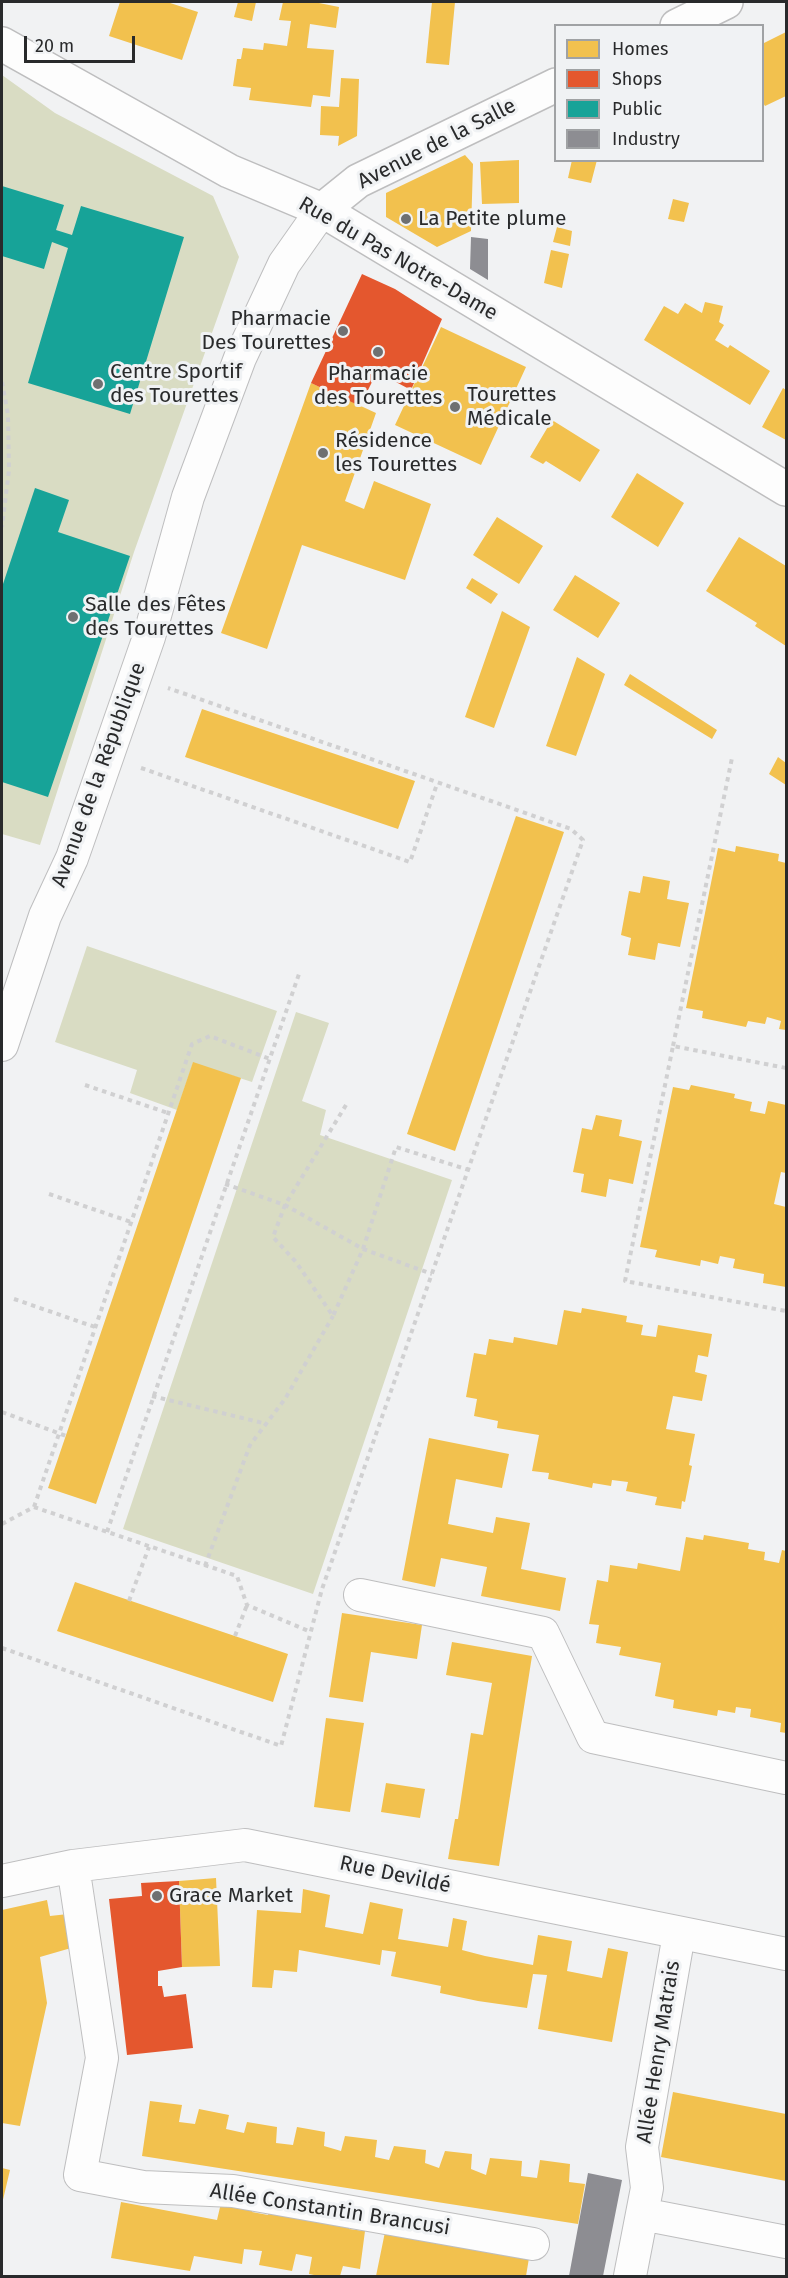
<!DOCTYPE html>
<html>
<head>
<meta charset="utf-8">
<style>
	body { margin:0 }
	#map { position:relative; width:788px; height:2278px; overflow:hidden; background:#f1f2f3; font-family:"Fira Sans",sans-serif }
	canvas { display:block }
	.frame { position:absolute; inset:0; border:3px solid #292a2b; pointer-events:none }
	.legend { position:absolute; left:554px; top:24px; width:210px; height:138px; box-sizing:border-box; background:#f0f2f4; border:2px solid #a0a2a4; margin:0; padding:8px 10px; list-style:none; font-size:18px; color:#292a2b }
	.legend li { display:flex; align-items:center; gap:12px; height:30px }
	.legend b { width:30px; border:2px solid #a0a2a4 }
	.scale { position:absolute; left:24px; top:36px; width:111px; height:27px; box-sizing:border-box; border:3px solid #292a2b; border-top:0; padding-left:8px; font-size:18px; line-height:21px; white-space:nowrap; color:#292a2b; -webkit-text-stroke:4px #f0f2f4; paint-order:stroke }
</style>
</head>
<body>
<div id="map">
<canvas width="788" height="2278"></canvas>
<div class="frame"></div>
<ul class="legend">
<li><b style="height:16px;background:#f2c14e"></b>Homes</li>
<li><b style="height:16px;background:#e4572e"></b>Shops</li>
<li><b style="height:16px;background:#17a398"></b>Public</li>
<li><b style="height:16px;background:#8d8d92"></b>Industry</li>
</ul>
<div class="scale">20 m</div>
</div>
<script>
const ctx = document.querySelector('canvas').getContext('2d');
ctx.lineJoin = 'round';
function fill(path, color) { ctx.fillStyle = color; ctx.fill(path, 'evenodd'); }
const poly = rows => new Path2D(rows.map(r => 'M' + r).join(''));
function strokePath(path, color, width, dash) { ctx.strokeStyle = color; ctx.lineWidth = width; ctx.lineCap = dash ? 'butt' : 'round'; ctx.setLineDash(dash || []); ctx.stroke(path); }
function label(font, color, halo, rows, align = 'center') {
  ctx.font = font + ' "Fira Sans",sans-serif'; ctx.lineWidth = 6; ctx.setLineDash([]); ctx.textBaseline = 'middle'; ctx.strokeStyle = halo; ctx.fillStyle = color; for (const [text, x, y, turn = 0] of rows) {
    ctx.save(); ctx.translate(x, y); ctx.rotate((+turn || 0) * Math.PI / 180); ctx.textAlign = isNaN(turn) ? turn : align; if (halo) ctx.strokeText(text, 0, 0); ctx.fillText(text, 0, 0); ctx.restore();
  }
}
const green = poly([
	[2,75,55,113,213,196,239,257,134,552,40,845,2,834],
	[87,946,277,1011,252,1082,193,1063,177,1110,130,1093,137,1070,55,1042],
	[296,1012,329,1023,302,1101,326,1110,320,1135,452,1180,313,1594,123,1529]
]);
const homes = poly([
	[120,2,167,2,198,12,182,60,109,36],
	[238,2,256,2,252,21,234,17],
	[283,2,314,2,339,7,336,28,310,24,307,48,334,50,330,97,313,95,311,107,249,100,251,88,233,86,237,59,241,59,243,48,263,50,264,43,287,46,291,21,279,20],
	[432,2,455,2,449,65,426,63],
	[786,32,786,96,765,106,762,101,762,44],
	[341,78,359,79,357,136,338,146,339,136,320,135,321,106,339,107],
	[465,155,473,164,471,231,437,247,386,217,386,193],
	[519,160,519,203,482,204,480,162],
	[572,160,597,160,591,183,568,178],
	[673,199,689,203,684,222,668,219],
	[557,227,572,231,570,246,553,242],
	[551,250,569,254,562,288,544,283],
	[705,302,723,306,719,322,724,325,715,340,728,348,730,345,770,371,750,405,644,340,664,306,678,314,685,303,702,313],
	[441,327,526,367,481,465,395,425],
	[311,383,376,413,345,501,364,509,374,481,431,504,405,580,302,545,267,649,221,633],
	[783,388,786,390,786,440,762,427],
	[552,420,600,450,580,482,546,461,543,464,530,457],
	[637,473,684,503,658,547,611,517],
	[497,517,543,546,519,584,473,555],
	[739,537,786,566,786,646,755,626,757,623,706,591],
	[575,575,620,603,598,638,553,610],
	[472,578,498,594,491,604,466,588],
	[502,611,530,627,494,728,465,717],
	[577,657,605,674,576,756,546,746],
	[630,674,717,730,712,739,624,685],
	[202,709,415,781,398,829,185,757],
	[778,757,786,763,786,785,769,774],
	[516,816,564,832,455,1151,407,1134],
	[736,846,779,854,778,861,786,863,786,1030,779,1029,781,1021,767,1017,765,1024,748,1021,746,1027,702,1018,703,1011,686,1008,718,848,735,852],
	[643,876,670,881,667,899,689,903,680,947,658,943,655,960,628,955,631,938,621,935,629,891,640,893],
	[193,1062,241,1078,96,1504,48,1488],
	[691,1085,735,1094,734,1098,752,1102,750,1111,765,1114,768,1101,786,1105,786,1173,781,1172,774,1204,786,1207,786,1287,763,1283,764,1274,733,1268,735,1259,720,1256,718,1264,701,1260,700,1266,655,1257,657,1250,640,1247,673,1087,689,1090],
	[596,1115,622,1120,619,1136,642,1141,633,1184,609,1179,606,1197,581,1192,584,1174,573,1172,582,1128,592,1130],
	[582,1308,627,1316,626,1322,643,1325,641,1335,656,1337,658,1325,712,1334,708,1357,698,1355,695,1372,707,1375,702,1401,673,1396,666,1429,695,1434,689,1465,692,1466,685,1502,682,1501,681,1509,655,1505,657,1497,626,1491,628,1482,612,1480,611,1486,593,1483,592,1488,548,1479,549,1473,532,1471,539,1435,497,1428,498,1421,474,1416,477,1399,466,1397,474,1353,486,1355,489,1339,513,1343,514,1337,557,1345,564,1310,581,1313],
	[429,1438,509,1454,502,1488,456,1479,448,1524,493,1533,496,1517,530,1523,521,1569,566,1578,560,1611,481,1596,487,1567,441,1558,435,1587,402,1580],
	[704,1535,749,1543,748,1549,765,1552,764,1560,779,1563,782,1550,786,1551,786,1733,780,1732,781,1723,750,1717,751,1709,736,1707,735,1713,718,1710,717,1716,673,1708,674,1700,655,1696,661,1663,619,1655,621,1647,596,1643,599,1625,589,1624,597,1580,608,1582,610,1565,637,1569,638,1563,680,1571,686,1537,703,1540],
	[75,1582,288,1654,273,1702,57,1631],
	[342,1613,422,1625,417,1659,371,1652,363,1702,329,1697],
	[452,1642,532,1656,499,1866,448,1859,455,1819,458,1819,471,1733,483,1735,492,1683,446,1675],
	[326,1718,364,1723,350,1812,314,1807],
	[386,1783,425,1789,420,1818,381,1812],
	[216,1878,220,1966,182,1967,179,1881],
	[303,1889,330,1895,325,1927,363,1934,370,1902,403,1909,398,1939,448,1947,453,1918,467,1921,462,1950,485,1956,533,1965,538,1935,572,1941,567,1971,602,1978,608,1948,628,1952,612,2042,538,2029,547,1975,533,1974,527,2008,478,2001,440,1993,441,1986,391,1976,396,1952,382,1950,380,1965,299,1950,297,1972,274,1970,272,1988,252,1987,257,1910,301,1913],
	[47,1900,50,1916,68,1914,71,1948,40,1957,47,2003,20,2126,2,2123,2,1910],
	[673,2092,786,2114,786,2181,661,2157],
	[150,2101,182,2105,179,2122,195,2124,199,2109,229,2115,226,2129,244,2133,247,2122,277,2127,276,2143,293,2145,297,2127,325,2132,324,2146,341,2151,345,2136,377,2140,375,2157,389,2160,394,2146,426,2150,425,2163,439,2168,445,2151,472,2154,471,2169,486,2175,490,2158,522,2161,521,2176,537,2178,540,2160,570,2164,569,2182,585,2184,578,2224,142,2156],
	[2,2168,10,2170,2,2204],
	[121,2202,217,2220,221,2203,253,2208,252,2212,268,2215,269,2212,349,2226,349,2229,365,2231,360,2269,343,2266,340,2276,319,2276,309,2274,312,2257,296,2254,292,2271,259,2265,262,2251,244,2249,242,2264,194,2256,190,2271,111,2258],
	[385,2232,529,2258,526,2276,376,2276]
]);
const shops = poly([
	[362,274,395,289,442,319,411,390,377,372,360,406,311,383],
	[179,1881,182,1967,158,1971,158,1986,162,1986,164,1997,186,1994,193,2048,127,2055,109,1899,142,1896,141,1883]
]);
const public = poly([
	[2,186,64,205,56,230,72,235,81,206,184,237,130,414,28,383,68,248,52,242,44,269,2,256],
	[35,488,69,500,58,532,130,556,48,797,2,782,2,587]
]);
const industry = poly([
	[471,237,488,239,488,280,470,269],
	[588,2173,622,2180,603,2276,569,2276]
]);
const path = poly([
	[2,382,8,415,9,470,2,527],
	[141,768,410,862,437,784],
	[673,1046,732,758],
	[786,1068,673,1046,625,1281,786,1311],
	[85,1085,168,1113],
	[346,1105,285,1205,273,1237,296,1262,333,1316,363,1249,432,1274],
	[225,1184,285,1205,363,1249,396,1147,469,1170],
	[49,1194,131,1222],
	[14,1299,95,1327],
	[152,1396,267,1424],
	[2,1412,66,1436],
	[34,1507,192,1044,210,1036,270,1059],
	[2,1524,34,1507,237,1576,247,1605,311,1632],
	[107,1532,300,971],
	[205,1566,250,1445,285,1399,333,1316],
	[129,1601,149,1547],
	[235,1636,247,1605],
	[2,1648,281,1746,322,1589,583,840,571,829,168,688]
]);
const minor = poly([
	[2,1045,45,916,72,858,93,798,149,637,188,497,240,358,284,264,322,210],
	[360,1595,543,1633,593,1737,786,1778],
	[73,1866,102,2058,80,2175,143,2187,233,2191,533,2244],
	[2,1881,73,1866,245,1845,786,1954],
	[642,2214,786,2242],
	[630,2276,647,2188,642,2147,679,1934]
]);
const tertiary = poly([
	[677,26,726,2],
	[2,44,229,171,322,210,786,489],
	[322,210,358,181,556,85]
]);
const markers = [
	[406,219,6,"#6f7071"],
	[343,331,6,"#6f7071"],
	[378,352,6,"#6f7071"],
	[98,384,6,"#6f7071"],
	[455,407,6,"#6f7071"],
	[323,453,6,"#6f7071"],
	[73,617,6,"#6f7071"],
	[157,1896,6,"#6f7071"]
];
const streetNames = [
	["Avenue de la Salle",437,144,-27],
	["Rue du Pas Notre-Dame",398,259,30],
	["Avenue de la République",99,775,-70],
	["Rue Devildé",395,1875,12],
	["Allée Henry Matrais",659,2052,-81],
	["Allée Constantin Brancusi",330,2210,9]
];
const poiNames = [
	["La Petite plume",418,219],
	["Pharmacie",331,319,"right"],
	["Des Tourettes",331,343,"right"],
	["Centre Sportif",110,372],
	["des Tourettes",110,396],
	["Pharmacie",378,374,"center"],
	["des Tourettes",378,398,"center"],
	["Tourettes",467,395],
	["Médicale",467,419],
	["Résidence",335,441],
	["les Tourettes",335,465],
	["Salle des Fêtes",85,605],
	["des Tourettes",85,629],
	["Grace Market",169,1896]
];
fill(green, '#d9dcc3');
fill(homes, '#f2c14e');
fill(shops, '#e4572e');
fill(public, '#17a398');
fill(industry, '#8d8d92');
strokePath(minor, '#bebebf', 34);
strokePath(tertiary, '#bebebf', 36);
strokePath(path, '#d0d0d1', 4, [4.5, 4.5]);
strokePath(minor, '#fdfdfd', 32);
strokePath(tertiary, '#fdfdfd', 33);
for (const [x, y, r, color] of markers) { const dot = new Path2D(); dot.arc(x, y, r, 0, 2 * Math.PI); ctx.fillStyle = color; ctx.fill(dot); strokePath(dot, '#f0f2f4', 2); }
label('21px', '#292a2b', '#f0f2f4', streetNames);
label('21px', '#292a2b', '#f0f2f4', poiNames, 'left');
</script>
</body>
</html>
